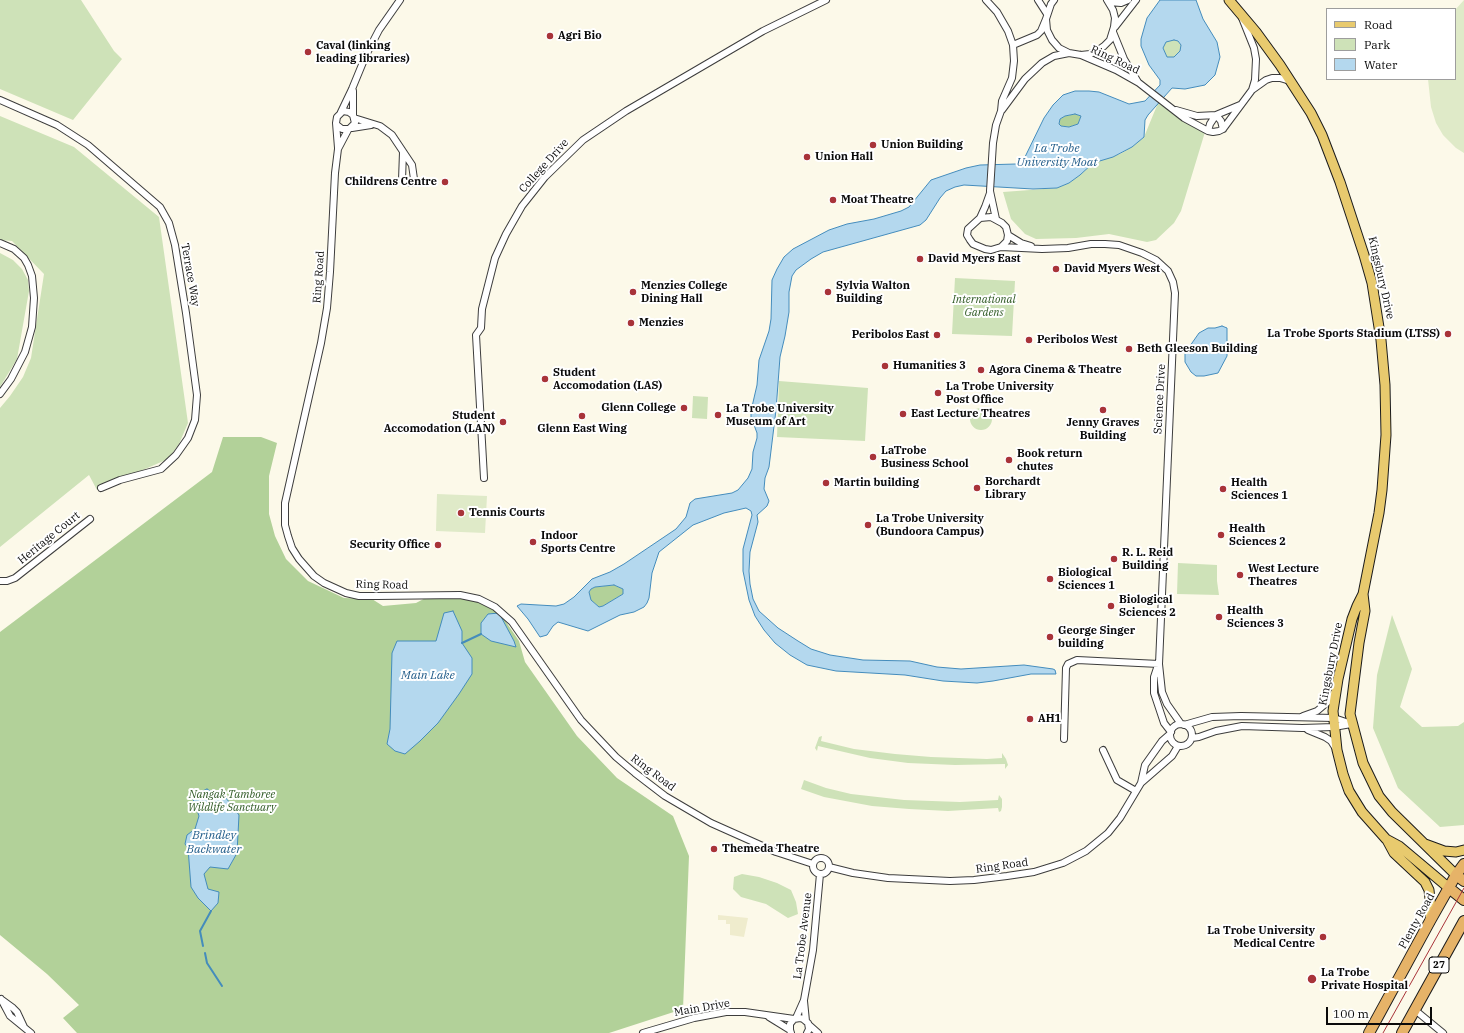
<!DOCTYPE html>
<html>
<head>
<meta charset="utf-8">
<style>
	body { margin:0 }
	#map { position:relative; width:1464px; height:1033px; overflow:hidden; background:#fcf9e9; font-family:"IBM Plex Serif",serif }
	canvas { display:block }
	.legend { position:absolute; left:1326px; top:8px; width:130px; height:72px; box-sizing:border-box; background:#fff; border:1px solid #9d9d9d; margin:0; padding:5px 7px; list-style:none; font-size:12px; color:#0a0a0a }
	.legend li { display:flex; align-items:center; gap:8px; height:20px }
	.legend b { width:20px; border:1px solid #9d9d9d }
	.scale { position:absolute; left:1326px; top:1007px; width:106px; height:18px; box-sizing:border-box; border:2px solid #0a0a0a; border-top:0; padding-left:5px; font-size:12px; line-height:14px; white-space:nowrap; color:#0a0a0a; -webkit-text-stroke:3px #fff; paint-order:stroke }
</style>
</head>
<body>
<div id="map">
<canvas width="1464" height="1033"></canvas>
<ul class="legend">
<li><b style="height:5px;background:#e8ca6e"></b>Road</li>
<li><b style="height:11px;background:#cee2b8"></b>Park</li>
<li><b style="height:11px;background:#b4d8ee"></b>Water</li>
</ul>
<div class="scale">100 m</div>
</div>
<script>
const ctx = document.querySelector('canvas').getContext('2d');
ctx.lineJoin = 'round';
function fill(path, color) { ctx.fillStyle = color; ctx.fill(path, 'evenodd'); }
const poly = rows => new Path2D(rows.map(r => 'M' + r).join(''));
function strokePath(path, color, width, dash) { ctx.strokeStyle = color; ctx.lineWidth = width; ctx.lineCap = dash ? 'butt' : 'round'; ctx.setLineDash(dash || []); ctx.stroke(path); }
function label(font, color, halo, rows, align = 'center') {
  ctx.font = font + ' "IBM Plex Serif",serif'; ctx.lineWidth = 4; ctx.setLineDash([]); ctx.textBaseline = 'middle'; ctx.strokeStyle = halo; ctx.fillStyle = color; for (const [text, x, y, turn = 0] of rows) {
    ctx.save(); ctx.translate(x, y); ctx.rotate((+turn || 0) * Math.PI / 180); ctx.textAlign = isNaN(turn) ? turn : align; if (halo) ctx.strokeText(text, 0, 0); ctx.fillText(text, 0, 0); ctx.restore();
  }
}
const farmland = poly([
	[718,915,748,918,744,937,730,935,730,924,726,924,726,920,718,920]
]);
const green = poly([
	[0,0,81,0,114,51,122,59,73,120,0,89],
	[1174,40,1178,41,1181,45,1180,51,1174,57,1167,57,1163,48,1166,42],
	[1158,103,1205,132,1181,211,1174,223,1156,240,1147,242,1109,234,1076,238,1036,239,1025,234,1011,219,1003,192,1057,188,1069,183,1080,175,1093,163,1120,154,1132,147,1144,137],
	[0,116,74,147,159,217,188,423,179,444,168,459,97,490,89,475,0,547,0,408,10,396,23,377,31,358,44,274,12,241,0,240],
	[0,253,13,260,22,269,28,280,29,291,17,359,0,387],
	[955,278,1015,281,1012,336,952,334],
	[779,381,868,388,865,441,777,437],
	[693,396,708,397,707,419,692,418],
	'970 419a11 11 0 1 1 22 0a11 11 0 1 1-22 0Z',
	[1178,563,1217,565,1217,581,1219,595,1177,594],
	[1392,615,1412,669,1400,707,1422,727,1458,726,1464,722,1464,825,1440,827,1398,788,1373,728,1377,675],
	[822,736,821,741,854,749,895,754,931,757,987,759,1002,758,1002,753,1006,759,1008,765,1005,769,1005,764,955,765,908,763,870,758,818,746,817,751,815,748,819,737],
	[804,780,826,788,851,794,904,800,960,802,998,800,999,795,1002,799,1002,807,1001,811,999,812,998,808,948,811,909,809,872,806,824,797,801,789],
	[742,874,759,877,777,883,791,890,796,902,798,914,788,918,766,904,741,897,733,889,734,877]
]);
const forest = poly([
	[1075,114,1081,116,1078,124,1069,127,1061,126,1059,124,1060,119,1065,116],
	[223,437,261,437,277,443,269,476,269,514,275,536,286,559,308,581,344,598,372,599,383,606,416,603,437,592,456,593,485,602,504,619,519,641,525,662,577,736,617,778,673,816,689,856,683,1009,609,1033,77,1033,63,1018,79,1005,47,974,0,935,0,632,212,472],
	[614,585,623,589,623,594,603,606,599,607,591,600,589,592,591,589,595,587]
]);
const pitch = poly([
	[1464,0,1464,153,1456,148,1443,135,1436,123,1431,107,1428,79,1455,79,1455,10],
	[437,494,487,496,485,533,436,531]
]);
const water = poly([
	[1160,0,1196,0,1203,19,1217,42,1220,57,1215,75,1205,85,1185,89,1172,88,1148,115,1145,120,1144,137,1132,147,1113,157,1093,163,1080,175,1069,183,1057,188,1033,189,964,185,955,187,946,191,940,198,926,220,920,225,823,252,811,259,796,270,792,276,789,292,789,312,785,336,780,357,776,410,769,467,765,478,764,489,769,501,767,506,757,515,758,522,750,552,749,571,750,584,753,599,759,611,778,628,798,641,811,649,830,655,863,660,910,661,937,667,961,669,1024,665,1053,669,1055,670,1056,674,1031,674,993,681,977,683,943,681,905,675,836,671,807,665,790,655,775,643,764,630,755,616,749,600,743,571,743,549,752,515,751,511,746,508,724,513,693,525,659,552,652,573,649,598,647,603,644,607,634,612,620,615,588,631,558,622,553,626,547,635,540,637,528,619,517,606,521,604,556,606,564,604,574,597,592,579,610,572,624,564,676,529,686,517,690,503,695,499,732,493,738,490,748,478,752,469,753,452,757,438,757,433,751,417,751,411,757,385,759,360,769,331,771,319,772,280,777,269,784,257,793,249,829,230,847,224,874,219,901,211,909,207,931,180,966,168,980,165,1016,164,1023,161,1044,118,1053,105,1063,95,1075,91,1089,91,1099,92,1129,104,1145,101,1160,85,1160,80,1149,65,1141,46,1141,39,1147,18,1160,0],
	[1174,40,1178,41,1181,45,1180,51,1174,57,1167,57,1163,48,1166,42,1174,40],
	[1075,114,1081,116,1078,124,1069,127,1061,126,1059,124,1060,119,1065,116,1075,114],
	[614,585,623,589,623,594,603,606,599,607,591,600,589,592,591,589,595,587,614,585],
	[1222,326,1227,328,1227,356,1218,373,1204,376,1196,376,1191,372,1185,362,1185,353,1199,333,1208,328,1215,328,1222,326],
	[453,611,462,631,462,643,472,658,472,674,459,694,438,723,420,741,405,754,395,751,387,744,390,729,392,653,397,641,436,641,444,613,453,611],
	[499,613,514,641,516,647,491,641,481,634,481,623,488,614,499,613],
	[207,789,218,796,226,798,239,815,237,853,228,869,210,867,204,874,208,889,219,892,218,903,211,911,198,898,191,887,188,848,185,844,187,835,195,829,199,816,193,799,194,795,207,789]
]);
const stream = poly([
	[462,643,481,634],
	[203,946,200,931,211,911],
	[205,953,207,963,222,986]
]);
const minor = poly([
	[986,0,997,12,1008,31,1013,45,1014,61,1012,78,1002,101,1001,111,996,125,993,143,990,191,996,219],
	[1038,0,1047,14],
	[1054,0,1051,4,1046,19,1047,30,1052,40,1059,48,1069,53,1081,55,1090,54,1097,51,1104,46,1110,40,1114,27,1115,18,1113,10,1107,0],
	[1109,2,1121,3,1128,0],
	[1242,18,1254,48,1256,59,1255,80,1252,90],
	[1115,27,1136,0],
	[1113,32,1124,59,1138,82],
	[1013,45,1037,35,1041,31,1046,19],
	[1081,55,1116,70,1139,83,1184,118,1208,131,1213,132,1219,131,1223,129,1252,90,1266,80,1272,78,1280,78,1290,81],
	[353,91,353,115],
	[0,100,57,125,88,145,160,207,169,223,175,245,186,313,197,395,195,420,188,438,176,455,161,469,120,480,101,488],
	[1002,110,1025,79,1042,63,1054,56,1069,53],
	[1176,110,1197,116,1216,115,1221,121,1223,129],
	[341,112,352,89,366,55,379,30,400,0],
	[354,118,380,126,392,135,412,165,414,179,411,183,402,180,403,152],
	[337,125,342,129,349,129,355,123,353,115,349,112,343,111,337,117,336,123,338,148],
	[352,128,371,125],
	[348,130,338,149,335,173,330,272,327,308,321,343,285,503,285,525,288,536,292,548,299,559,314,576,324,583,346,593,359,596,377,596,460,595,479,599,495,607,512,622,581,720,616,757,635,773,665,796,711,823,776,852,813,864],
	[1208,131,1210,124,1216,115,1240,105],
	[991,217,1002,223,1006,227,1008,235,1007,241,1001,247,991,250,985,249,973,244,970,240,967,235,968,229,980,218,991,217],
	[980,218,985,207,990,193],
	[1008,235,1021,243,1031,246],
	[0,243,14,249,24,258,28,265,32,276,34,298,32,327,25,352,11,379,0,394],
	[1001,247,1042,249,1068,248,1091,244,1105,244,1119,245,1142,253,1156,260,1168,271,1173,282,1175,293,1159,664,1162,692,1167,704,1181,724],
	[484,478,476,335,481,328,482,309,495,258,506,234,522,206,545,177,583,140,626,111,763,31,826,0],
	[0,581,7,581,15,578,90,519],
	[1158,665,1154,677,1154,693,1164,723,1171,732],
	[1303,716,1317,711,1330,700,1333,694],
	'1170 735a11 11 0 1 1 22 0a11 11 0 1 1-22 0Z',
	[1184,725,1212,717,1241,716,1334,718,1352,724],
	[1308,730,1325,737,1331,741,1336,749],
	[1192,738,1199,737,1216,731,1242,726,1302,728,1334,727,1351,724],
	[1064,739,1066,668,1068,664,1077,660,1159,664],
	[1103,750,1117,780,1136,791],
	[1141,783,1172,756,1178,746],
	'813 866a8 8 0 1 1 16 0a8 8 0 1 1-16 0Z',
	[829,867,853,873,888,878,950,881,974,880,1007,876,1034,872,1063,863,1086,851,1108,833,1120,818,1141,783,1145,765,1162,741,1170,734],
	[1,999,10,1016,31,1033],
	[2,1000,13,1008,17,1012,24,1027],
	[804,1001,806,1021],
	[1415,1010,1443,1033],
	[769,1017,790,1030],
	[796,1018,804,1000,813,950,820,874],
	[809,1025,818,1033],
	[643,1033,694,1018,726,1012,745,1012,794,1019],
	[791,1033,790,1030,790,1024,794,1019,800,1018,803,1019,808,1023,809,1029,807,1033]
]);
const primary = poly([
	[1229,0,1256,32,1280,65,1311,113,1322,135,1340,182,1364,255,1372,283,1381,340,1385,385,1386,435,1382,490,1379,513,1363,594,1365,611,1359,643,1350,714,1363,763,1379,796,1392,812,1456,875],
	[1363,594,1357,606,1352,619,1338,679,1333,711,1337,750,1343,774,1349,791,1362,812,1386,839,1399,846,1449,888],
	[1387,840,1394,853,1425,882,1429,890,1431,908,1430,921],
	[1425,844,1444,851,1456,852,1464,850]
]);
const trunk = poly([
	[1456,875,1464,881],
	[1449,888,1464,900],
	[1369,1033,1430,921,1456,875,1464,864],
	[1402,1033,1464,921]
]);
const tram = poly([
	[1383,1033,1464,888]
]);
const markers = [
	[550,36,4,"#a83339"],
	[308,52,4,"#a83339"],
	[873,145,4,"#a83339"],
	[807,157,4,"#a83339"],
	[445,182,4,"#a83339"],
	[833,200,4,"#a83339"],
	[920,259,4,"#a83339"],
	[1056,269,4,"#a83339"],
	[633,292,4,"#a83339"],
	[828,292,4,"#a83339"],
	[631,323,4,"#a83339"],
	[1448,334,4,"#a83339"],
	[937,335,4,"#a83339"],
	[1029,340,4,"#a83339"],
	[1129,349,4,"#a83339"],
	[885,366,4,"#a83339"],
	[981,370,4,"#a83339"],
	[545,379,4,"#a83339"],
	[938,393,4,"#a83339"],
	[684,408,4,"#a83339"],
	[1103,410,4,"#a83339"],
	[903,414,4,"#a83339"],
	[718,415,4,"#a83339"],
	[582,416,4,"#a83339"],
	[503,422,4,"#a83339"],
	[873,457,4,"#a83339"],
	[1009,460,4,"#a83339"],
	[826,483,4,"#a83339"],
	[977,488,4,"#a83339"],
	[1223,489,4,"#a83339"],
	[461,513,4,"#a83339"],
	[868,525,4,"#a83339"],
	[1221,535,4,"#a83339"],
	[533,542,4,"#a83339"],
	[438,545,4,"#a83339"],
	[1114,559,4,"#a83339"],
	[1240,575,4,"#a83339"],
	[1050,579,4,"#a83339"],
	[1111,606,4,"#a83339"],
	[1219,617,4,"#a83339"],
	[1050,637,4,"#a83339"],
	[1030,719,4,"#a83339"],
	[714,849,4,"#a83339"],
	[1323,937,4,"#a83339"],
	[1312,979,5,"#a83339"]
];
const shields = [
	[1439,965,20]
];
const shieldNames = [
	["27",1439,965]
];
const poiNames = [
	["Agri Bio",558,36],
	["Caval (linking",316,46],
	["leading libraries)",316,59],
	["Union Building",881,145],
	["Union Hall",815,157],
	["Childrens Centre",437,182,"right"],
	["Moat Theatre",841,200],
	["David Myers East",928,259],
	["David Myers West",1064,269],
	["Menzies College",641,286],
	["Dining Hall",641,299],
	["Sylvia Walton",836,286],
	["Building",836,299],
	["Menzies",639,323],
	["La Trobe Sports Stadium (LTSS)",1440,334,"right"],
	["Peribolos East",929,335,"right"],
	["Peribolos West",1037,340],
	["Beth Gleeson Building",1137,349],
	["Humanities 3",893,366],
	["Agora Cinema & Theatre",989,370],
	["Student",553,373],
	["Accomodation (LAS)",553,386],
	["La Trobe University",946,387],
	["Post Office",946,400],
	["Glenn College",676,408,"right"],
	["La Trobe University",726,409],
	["Museum of Art",726,422],
	["East Lecture Theatres",911,414],
	["Student",495,416,"right"],
	["Accomodation (LAN)",495,429,"right"],
	["Jenny Graves",1103,423,"center"],
	["Building",1103,436,"center"],
	["Glenn East Wing",582,429,"center"],
	["LaTrobe",881,451],
	["Business School",881,464],
	["Book return",1017,454],
	["chutes",1017,467],
	["Borchardt",985,482],
	["Library",985,495],
	["Martin building",834,483],
	["Health",1231,483],
	["Sciences 1",1231,496],
	["Tennis Courts",469,513],
	["La Trobe University",876,519],
	["(Bundoora Campus)",876,532],
	["Health",1229,529],
	["Sciences 2",1229,542],
	["Indoor",541,536],
	["Sports Centre",541,549],
	["Security Office",430,545,"right"],
	["R. L. Reid",1122,553],
	["Building",1122,566],
	["West Lecture",1248,569],
	["Theatres",1248,582],
	["Biological",1058,573],
	["Sciences 1",1058,586],
	["Biological",1119,600],
	["Sciences 2",1119,613],
	["Health",1227,611],
	["Sciences 3",1227,624],
	["George Singer",1058,631],
	["building",1058,644],
	["AH1",1038,719],
	["Themeda Theatre",722,849],
	["La Trobe University",1315,931,"right"],
	["Medical Centre",1315,944,"right"],
	["La Trobe",1321,973],
	["Private Hospital",1321,986]
];
const streetNames = [
	["Ring Road",1115,60,25],
	["College Drive",544,166,-48],
	["Terrace Way",190,275,80],
	["Ring Road",319,277,-86],
	["Kingsbury Drive",1381,278,77],
	["Science Drive",1160,399,-87],
	["Heritage Court",49,538,-39],
	["Ring Road",382,585,1],
	["Kingsbury Drive",1331,664,-79],
	["Ring Road",653,773,37],
	["Ring Road",1002,866,-8],
	["Plenty Road",1417,921,-61],
	["La Trobe Avenue",803,936,-83],
	["Main Drive",702,1008,-10]
];
const parkNames = [
	["International",984,300],
	["Gardens",984,313],
	["Nangak Tamboree",232,795],
	["Wildlife Sanctuary",232,808]
];
const waterNames = [
	["La Trobe",1057,149],
	["University Moat",1057,163],
	["Main Lake",428,676],
	["Brindley",214,836],
	["Backwater",214,850]
];
fill(farmland, '#efeccd');
fill(green, '#cee2b8');
fill(forest, '#b2d199');
fill(pitch, '#dfeac8');
fill(water, '#b4d8ee');
strokePath(water, '#448cbc', 1);
strokePath(stream, '#448cbc', 2);
strokePath(minor, '#3d3d3d', 8);
strokePath(primary, '#1b1b1b', 11);
strokePath(trunk, '#1b1b1b', 12);
strokePath(minor, '#fff', 6);
strokePath(primary, '#e8ca6e', 9);
strokePath(trunk, '#e6b368', 10);
strokePath(tram, '#a83339', 1);
for (const [x, y, r, color] of markers) { const dot = new Path2D(); dot.arc(x, y, r, 0, 2 * Math.PI); ctx.fillStyle = color; ctx.fill(dot); strokePath(dot, '#fff', 1.5); }
for (const [x, y, w] of shields) { const box = new Path2D(); box.roundRect(x - w / 2, y - 8, w, 16, 3); ctx.fillStyle = '#fff'; ctx.fill(box); strokePath(box, '#0a0a0a', 1); }
label('bold 10px', '#0a0a0a', null, shieldNames);
label('bold 11px', '#0a0a0a', '#fff', poiNames, 'left');
label('11px', '#0a0a0a', '#fff', streetNames);
label('italic 11px', '#2e5923', '#fff', parkNames);
label('italic 12px', '#235e8b', '#fff', waterNames);
</script>
</body>
</html>
